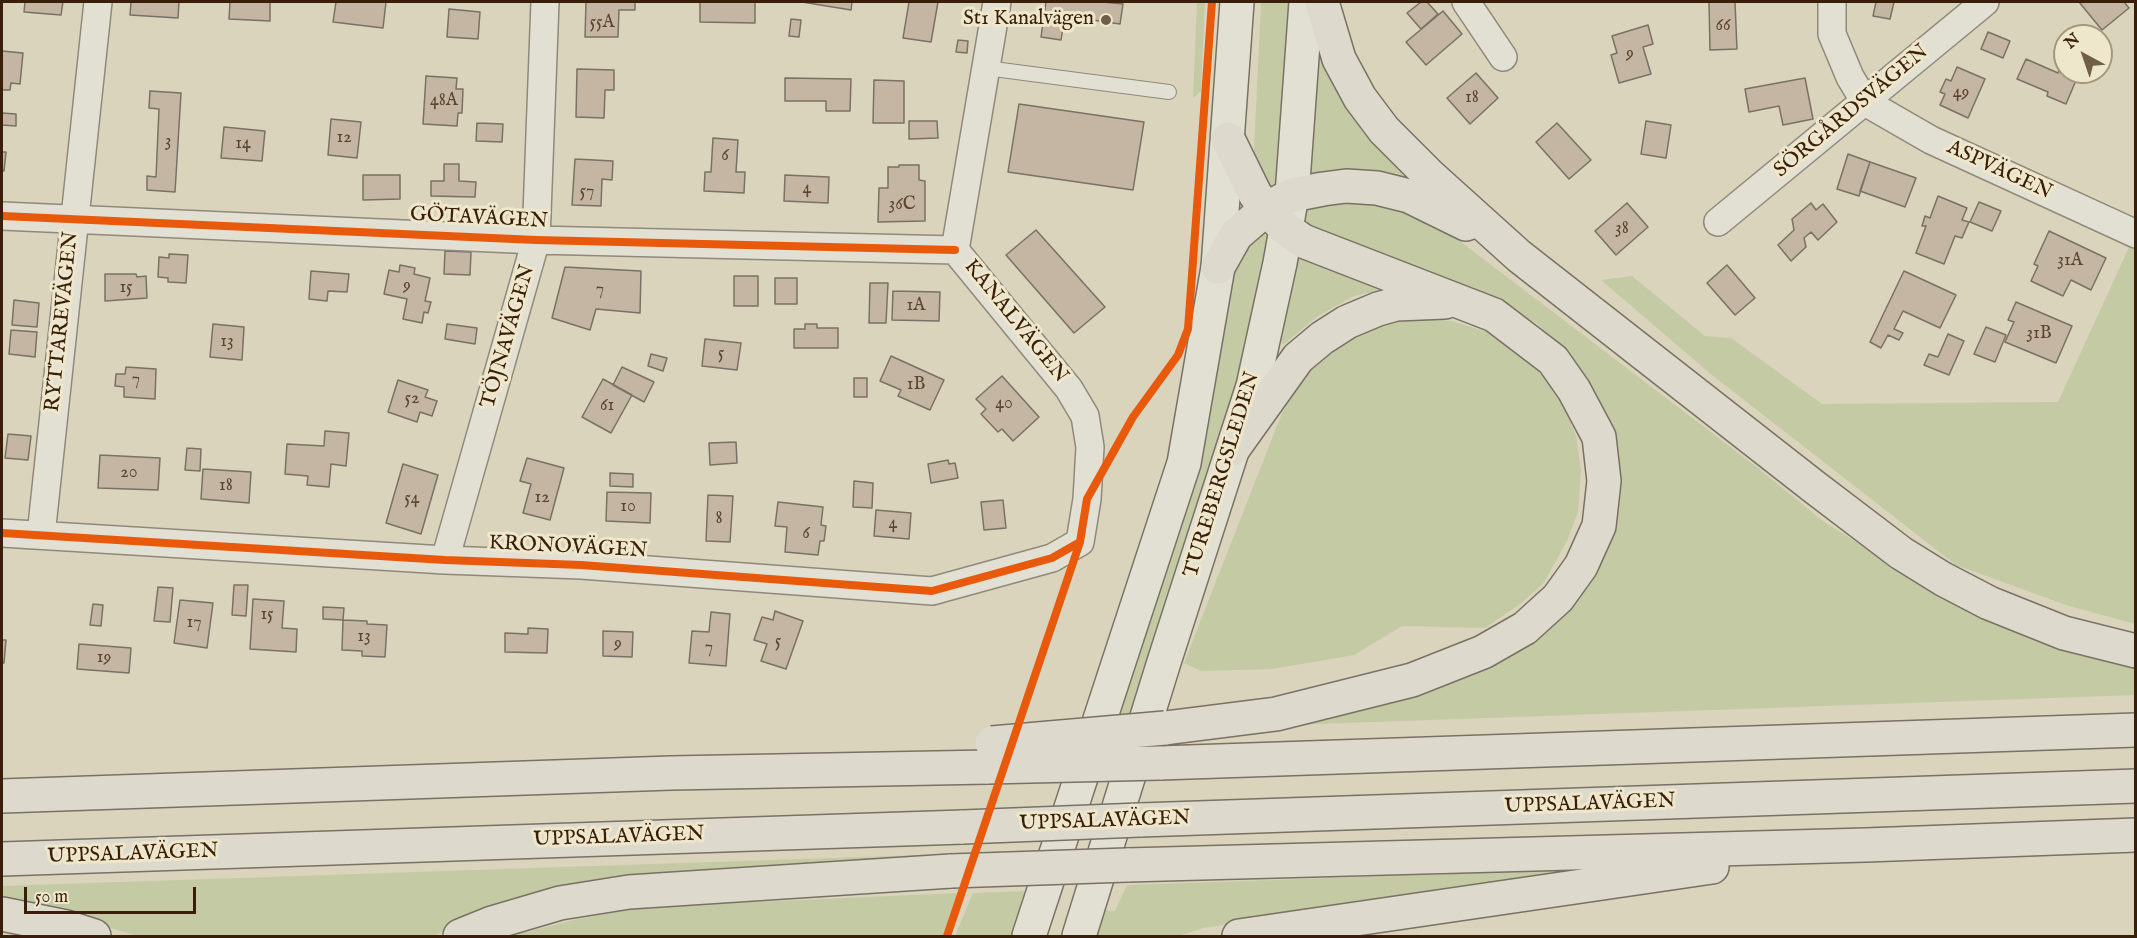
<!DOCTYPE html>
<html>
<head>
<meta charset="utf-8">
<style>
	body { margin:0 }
	#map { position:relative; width:2137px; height:938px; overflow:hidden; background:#dad4bd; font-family:"IM FELL English",serif }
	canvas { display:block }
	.frame { position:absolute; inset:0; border:3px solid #391f09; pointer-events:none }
	.north { position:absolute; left:2053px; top:24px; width:60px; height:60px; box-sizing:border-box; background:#efe7cc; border:2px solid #a6977e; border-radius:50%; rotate:320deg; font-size:16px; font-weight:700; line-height:24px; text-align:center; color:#391f09 }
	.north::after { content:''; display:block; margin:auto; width:21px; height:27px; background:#715e48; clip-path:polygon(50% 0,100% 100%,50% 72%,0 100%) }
	.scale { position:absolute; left:24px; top:887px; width:172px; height:27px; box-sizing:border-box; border:3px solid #391f09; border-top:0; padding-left:8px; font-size:18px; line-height:21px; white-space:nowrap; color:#391f09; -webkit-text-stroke:4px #efe7cc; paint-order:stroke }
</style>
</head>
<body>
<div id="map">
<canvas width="2137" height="938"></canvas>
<div class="frame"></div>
<div class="north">N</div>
<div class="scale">50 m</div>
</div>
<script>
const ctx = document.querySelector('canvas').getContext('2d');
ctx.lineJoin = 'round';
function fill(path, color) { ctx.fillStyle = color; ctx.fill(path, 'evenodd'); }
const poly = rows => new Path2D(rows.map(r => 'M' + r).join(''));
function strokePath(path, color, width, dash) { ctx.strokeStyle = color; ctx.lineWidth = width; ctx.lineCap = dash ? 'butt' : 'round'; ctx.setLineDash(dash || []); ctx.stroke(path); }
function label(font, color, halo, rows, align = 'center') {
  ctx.font = font + ' "IM FELL English",serif'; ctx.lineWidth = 6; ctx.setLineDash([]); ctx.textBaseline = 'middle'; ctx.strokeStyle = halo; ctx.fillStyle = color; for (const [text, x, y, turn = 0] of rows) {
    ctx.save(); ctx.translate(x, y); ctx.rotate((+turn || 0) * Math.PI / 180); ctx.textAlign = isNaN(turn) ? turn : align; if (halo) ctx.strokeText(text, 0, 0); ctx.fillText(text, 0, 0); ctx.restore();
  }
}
const green = poly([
	[1197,2,1205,2,1201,91,1193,98],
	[1261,2,1289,2,1287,74,1277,187,1272,191,1258,174,1254,151],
	[1318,48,1415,181,1342,170,1307,175],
	[1338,201,1371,201,1403,209,1434,224,1461,242,1758,468,1824,522,1936,591,2135,664,2135,695,1290,725,1482,670,1546,626,1608,528,1564,350,1536,323,1495,300,1310,231,1303,221,1304,214,1308,208],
	[1263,231,1266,236,1256,303,1239,378,1132,716,1116,718,1206,425,1218,366,1232,277,1246,248],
	[2131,243,2135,246,2135,624,2066,605,1956,565,1712,375,1601,280,1632,276,1705,336,1731,338,1822,404,2058,402],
	[1297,251,1386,289,1354,296,1318,316,1284,344,1281,343],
	[1404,318,1452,321,1487,332,1518,352,1550,383,1566,411,1576,436,1581,471,1578,512,1567,541,1543,584,1520,604,1485,628,1402,626,1354,655,1272,669,1201,671,1184,663,1282,413,1309,370,1332,351,1365,330],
	[949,854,949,862,467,919,434,936,137,936,85,920,2,901,2,886],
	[1629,868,1203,928,1178,936,1094,936,1102,910,1115,911,1127,885],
	[1029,891,1023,914,1012,936,955,936,973,893],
	[958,893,952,917,943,936,510,936,574,920,643,907]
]);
const building = poly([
	[25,2,63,2,61,15,24,12,25,2],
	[131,2,179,2,178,18,130,15,131,2],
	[230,2,270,2,270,21,229,19,230,2],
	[336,2,386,2,383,28,333,22,336,2],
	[586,2,635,2,635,10,619,10,618,37,585,37,586,2],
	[700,2,755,2,755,23,700,22,700,2],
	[802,2,852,2,851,10,802,2],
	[909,2,938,2,931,42,903,38,909,2],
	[1046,2,1103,2,1123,4,1120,24,1065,16,1061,40,1041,37,1046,2],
	[1421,2,1427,2,1438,14,1421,29,1407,13,1421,2],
	[1709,2,1735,2,1737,49,1710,50,1709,2],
	[1876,2,1894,2,1890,19,1873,16,1876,2],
	[2079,2,2124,2,2129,8,2102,30,2079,2],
	[449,9,480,12,478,39,447,37,449,9],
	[1443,11,1462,34,1426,65,1406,42,1443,11],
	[791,19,801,20,799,37,789,36,791,19],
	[1648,25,1653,44,1643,47,1651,74,1619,83,1611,55,1617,53,1612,36,1648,25],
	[1988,32,2010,41,2003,58,1981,49,1988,32],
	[958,40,968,41,967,53,956,52,958,40],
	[2,51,23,53,20,84,11,83,10,90,2,90,2,51],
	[2026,59,2058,73,2059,70,2077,78,2066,104,2047,96,2048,92,2017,79,2026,59],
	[1957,67,1985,79,1968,118,1940,105,1945,94,1940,92,1946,79,1951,81,1957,67],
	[577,69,614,70,614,90,605,90,604,118,576,117,577,69],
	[1476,73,1498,98,1470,124,1447,98,1476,73],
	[426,76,457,78,456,89,463,89,462,113,458,113,457,126,423,124,426,76],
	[785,78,851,79,850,111,826,111,826,101,785,101,785,78],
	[1805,78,1813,119,1783,125,1779,106,1749,112,1745,89,1805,78],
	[874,80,904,81,904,123,873,123,874,80],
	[150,91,181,93,175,192,147,190,147,176,156,177,159,109,149,108,150,91],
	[1019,104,1144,122,1133,190,1008,172,1019,104],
	[2,113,16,114,16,126,2,125,2,113],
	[331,119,361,122,357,158,328,155,331,119],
	[909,121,937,121,938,138,909,139,909,121],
	[1646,121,1671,125,1666,158,1641,154,1646,121],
	[477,123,503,124,502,142,476,141,477,123],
	[1557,123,1591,160,1569,179,1536,142,1557,123],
	[224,127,265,131,262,161,221,158,224,127],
	[713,138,738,140,736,172,745,172,744,193,704,191,705,172,711,172,713,138],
	[2,152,6,152,4,171,2,170,2,152],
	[1848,154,1870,162,1859,196,1837,189,1848,154],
	[575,159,613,161,612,180,602,179,601,206,572,205,575,159],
	[1870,162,1916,178,1905,207,1860,191,1870,162],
	[444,164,459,164,459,181,476,182,475,197,431,196,431,181,444,181,444,164],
	[899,165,919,165,919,180,925,181,925,221,878,222,879,188,888,188,888,167,899,167,899,165],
	[363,175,400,175,400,199,363,200,363,175],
	[785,175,829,177,828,203,784,201,785,175],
	[1938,196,1967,208,1962,220,1969,222,1962,238,1955,236,1944,264,1916,253,1926,226,1922,226,1925,216,1930,218,1938,196],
	[1979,202,2001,211,1992,231,1970,222,1979,202],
	[1627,203,1648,227,1616,255,1595,231,1627,203],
	[1811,203,1816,210,1823,204,1837,222,1818,240,1811,232,1804,238,1806,247,1791,261,1778,245,1794,230,1792,219,1811,203],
	[1036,230,1105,307,1074,333,1006,255,1036,230],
	[2049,231,2106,258,2091,290,2071,280,2063,296,2031,281,2038,266,2034,264,2049,231],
	[445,251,471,252,470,275,444,274,445,251],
	[169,254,188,255,186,283,168,282,168,278,158,277,159,257,169,258,169,254],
	[400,265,415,268,414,274,430,278,425,301,431,302,428,313,424,312,422,323,403,319,407,299,384,294,389,270,399,272,400,265],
	[1727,265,1755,298,1735,315,1707,283,1727,265],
	[565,267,641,271,640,313,596,309,590,330,552,318,565,267],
	[311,271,349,274,347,292,328,291,327,301,309,299,311,271],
	[1904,271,1956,295,1940,328,1903,311,1894,329,1903,333,1899,340,1888,335,1881,348,1870,342,1904,271],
	[105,274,136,274,137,277,146,276,147,298,105,301,105,274],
	[734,276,758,276,758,306,734,306,734,276],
	[775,278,797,278,797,304,775,304,775,278],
	[870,283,888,283,886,323,869,323,870,283],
	[893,291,940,292,939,321,892,320,893,291],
	[14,300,39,303,37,327,12,325,14,300],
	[2016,302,2072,326,2056,363,2005,342,2014,322,2008,320,2016,302],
	[213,324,244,327,242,360,210,357,213,324],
	[447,324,477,328,475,344,445,339,447,324],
	[805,324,817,324,817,328,838,328,838,348,794,348,794,329,805,329,805,324],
	[1986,327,2006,335,1995,362,1974,354,1986,327],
	[11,330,37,332,35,357,9,354,11,330],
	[1948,334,1964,341,1949,375,1924,365,1929,354,1938,357,1948,334],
	[705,339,741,343,737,370,702,366,705,339],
	[651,354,667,358,663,371,648,366,651,354],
	[891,356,944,380,930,410,898,396,901,390,880,381,891,356],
	[126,367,156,369,155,399,124,397,124,387,115,386,116,374,125,374,126,367],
	[622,367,654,382,644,402,613,385,622,367],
	[1002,376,1039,417,1013,441,1002,429,998,432,981,414,986,409,976,399,1002,376],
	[854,378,867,378,867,397,854,397,854,378],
	[603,379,632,395,611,433,582,417,603,379],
	[398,380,428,390,425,397,437,401,432,416,420,412,417,422,388,412,398,380],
	[325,431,349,433,346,466,331,464,329,487,307,485,308,476,285,474,287,444,324,446,325,431],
	[8,434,31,436,28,460,5,458,8,434],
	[736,442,737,463,710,465,709,443,736,442],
	[187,448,201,449,200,471,185,470,187,448],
	[100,455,160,458,158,490,98,488,100,455],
	[527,458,564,468,550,520,523,513,531,484,520,481,527,458],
	[948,460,949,464,955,463,958,478,931,483,928,464,948,460],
	[403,464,438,475,421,534,386,523,403,464],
	[203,469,251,472,249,503,201,499,203,469],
	[610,473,633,474,633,487,610,486,610,473],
	[854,481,873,483,872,508,853,507,854,481],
	[607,492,651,493,650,523,606,521,607,492],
	[708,495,733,496,730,542,706,541,708,495],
	[1003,500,1006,528,984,530,981,502,1003,500],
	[778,502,823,507,821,525,826,526,824,541,820,541,818,555,785,552,787,527,775,526,778,502],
	[876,510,911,513,909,539,874,536,876,510],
	[234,585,248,585,246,616,232,615,234,585],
	[158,587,173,588,170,622,154,621,158,587],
	[253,599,284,601,282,628,297,629,296,652,250,649,253,599],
	[180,600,213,603,207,648,174,643,180,600],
	[93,604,103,605,101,626,90,625,93,604],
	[323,607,344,608,343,620,323,619,323,607],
	[775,611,803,621,786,669,761,661,767,644,754,640,762,617,773,620,775,611],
	[711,612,730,614,726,666,689,663,692,631,709,632,711,612],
	[343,620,367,621,367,624,387,625,385,657,362,656,362,651,342,650,343,620],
	[528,628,548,629,547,653,505,652,505,633,528,634,528,628],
	[603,631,633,632,632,657,603,656,603,631],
	[2,640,6,640,4,663,2,663,2,640],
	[79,644,131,648,129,673,77,669,79,644]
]);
const service = poly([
	[986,68,1169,92]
]);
const minor = poly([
	[1466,2,1503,57],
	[1832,2,1832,34,1850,77,1865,102,1931,140,2136,234],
	[2,216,536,240,955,250],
	[1718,222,1985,2],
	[2,533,445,560,581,565,932,591,1052,558,1080,542,1087,499,1090,447,1085,416,1069,389,955,250,997,2],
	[41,535,98,2],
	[445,560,536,240,545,2]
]);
const secondary = poly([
	[1029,936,1184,463,1218,267,1237,2],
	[1079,936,1164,662,1253,386,1280,263,1292,195,1306,2]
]);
const motorway = poly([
	[1322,2,1339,59,1360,98,1384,130,1428,174,1519,256,1813,486,1901,553,1943,579,1989,603,2064,633,2136,651],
	[1218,267,1236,235,1266,209,1292,195,1323,189,1346,186,1377,188,1409,196,1466,224],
	[1233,449,1298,358,1322,338,1347,322,1378,309,1396,304,1445,302],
	[1165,728,1276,714,1412,680,1483,652,1525,628,1558,598,1581,566,1599,526,1604,481,1599,437,1574,390,1553,360,1494,315,1303,241,1286,229,1266,209,1255,194,1228,139],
	[1160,763,2136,730],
	[2,796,671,773,988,767],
	[1140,820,2136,786],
	[2,859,963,827],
	[1127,865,1866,845,2136,835],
	[2,914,66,927,94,936],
	[460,936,492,923,560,903,629,892,951,871],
	[1239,936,1712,867]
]);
const motorwayBridge = poly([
	[992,743,1165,728],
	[988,767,1160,763],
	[963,827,1140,820],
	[951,871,1127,865]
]);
const cycleway = poly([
	[2,216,536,240,955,250],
	[2,533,445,560,581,565,932,591,1052,558,1080,542],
	[947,936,1080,542,1087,499,1133,417,1178,355,1188,329,1212,2]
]);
const markers = [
	[1106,20,6,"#715e48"]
];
const numberNames = [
	["55A",602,23],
	["66",1723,26],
	["9",1630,54],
	["49",1961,93],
	["18",1472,98],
	["48A",444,101],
	["12",344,138],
	["3",168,142],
	["14",243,144],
	["6",725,156],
	["4",807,189],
	["57",587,192],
	["36C",902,205],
	["38",1622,229],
	["31A",2070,261],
	["9",407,286],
	["15",126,288],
	["7",600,290],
	["1A",916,306],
	["31B",2039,334],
	["13",227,342],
	["5",721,354],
	["7",136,380],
	["1B",916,385],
	["52",412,399],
	["40",1004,404],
	["61",607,406],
	["20",129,473],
	["18",226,486],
	["12",542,498],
	["54",412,499],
	["10",628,507],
	["8",719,519],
	["4",893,524],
	["6",806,534],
	["15",267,615],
	["17",194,623],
	["13",364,637],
	["5",778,642],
	["9",618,644],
	["7",709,648],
	["19",104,658]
];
const poiNames = [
	["St1 Kanalvägen",1094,20]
];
const streetNames = [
	["SÖRGÅRDSVÄGEN",1852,112,-40],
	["ASPVÄGEN",1999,171,25],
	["GÖTAVÄGEN",479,219,3],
	["RYTTAREVÄGEN",63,322,-84],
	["KANALVÄGEN",1015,322,51],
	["TÖJNAVÄGEN",509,337,-74],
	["TUREBERGSLEDEN",1223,475,-73],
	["KRONOVÄGEN",568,548,3],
	["UPPSALAVÄGEN",1590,805,-2],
	["UPPSALAVÄGEN",1105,822,-2],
	["UPPSALAVÄGEN",619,838,-2],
	["UPPSALAVÄGEN",133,855,-2]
];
fill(green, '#c3caa4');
fill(building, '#c4b6a3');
strokePath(building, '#797163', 1.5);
strokePath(service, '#90897a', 16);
strokePath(minor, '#90897a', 30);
strokePath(secondary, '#797163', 36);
strokePath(motorway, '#797163', 36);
strokePath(service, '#e2dfd3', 14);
strokePath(minor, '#e2dfd3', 27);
strokePath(secondary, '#e2dfd3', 33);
strokePath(motorway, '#ddd9cc', 33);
strokePath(motorwayBridge, '#797163', 36, []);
strokePath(motorwayBridge, '#ddd9cc', 33);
strokePath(cycleway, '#e8590c', 8);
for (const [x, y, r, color] of markers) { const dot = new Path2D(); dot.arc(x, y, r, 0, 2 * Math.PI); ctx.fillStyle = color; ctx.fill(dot); strokePath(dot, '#efe7cc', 2); }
label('18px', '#5c4530', null, numberNames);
label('21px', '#391f09', '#efe7cc', poiNames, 'right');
label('21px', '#391f09', '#efe7cc', streetNames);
</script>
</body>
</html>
